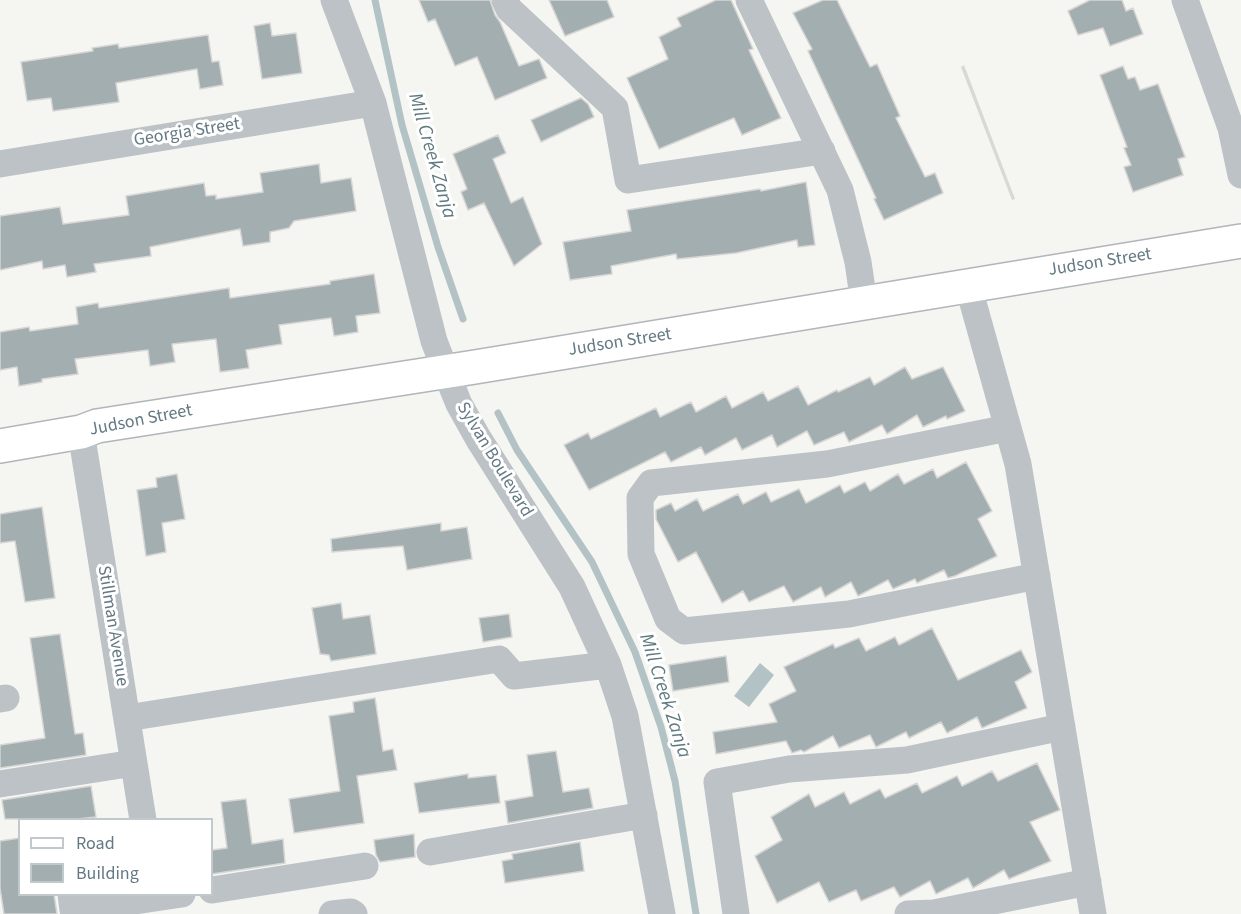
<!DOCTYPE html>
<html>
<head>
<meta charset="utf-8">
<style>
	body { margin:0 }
	#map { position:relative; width:1241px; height:914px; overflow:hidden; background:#f5f5f2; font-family:"Source Sans 3",sans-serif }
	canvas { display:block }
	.legend { position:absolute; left:18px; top:818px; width:195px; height:78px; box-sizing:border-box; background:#fff; border:2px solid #c1c9cd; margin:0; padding:8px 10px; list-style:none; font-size:18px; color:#647983 }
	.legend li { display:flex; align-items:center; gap:12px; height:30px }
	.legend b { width:30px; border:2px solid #c1c9cd }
</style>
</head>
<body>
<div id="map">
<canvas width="1241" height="914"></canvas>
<ul class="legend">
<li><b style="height:8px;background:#fff"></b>Road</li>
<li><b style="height:16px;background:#a3aeb1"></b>Building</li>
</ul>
</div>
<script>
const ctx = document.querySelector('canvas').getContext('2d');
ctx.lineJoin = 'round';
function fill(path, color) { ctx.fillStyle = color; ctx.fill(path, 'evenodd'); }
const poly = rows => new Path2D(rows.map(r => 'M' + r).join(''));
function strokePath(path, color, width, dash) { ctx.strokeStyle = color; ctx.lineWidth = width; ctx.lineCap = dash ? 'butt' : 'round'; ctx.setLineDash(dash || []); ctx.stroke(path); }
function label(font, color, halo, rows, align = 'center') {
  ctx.font = font + ' "Source Sans 3",sans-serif'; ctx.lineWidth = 6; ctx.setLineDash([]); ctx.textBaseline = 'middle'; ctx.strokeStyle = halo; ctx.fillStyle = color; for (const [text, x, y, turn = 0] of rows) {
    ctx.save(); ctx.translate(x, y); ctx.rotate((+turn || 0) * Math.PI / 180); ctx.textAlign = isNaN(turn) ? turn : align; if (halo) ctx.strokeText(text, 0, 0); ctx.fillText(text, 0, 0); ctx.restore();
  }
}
const green = poly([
	[964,65,1015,199,1012,200,961,67]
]);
const water = poly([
	[760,663,774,675,749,707,734,696]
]);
const stream = poly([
	[375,0,402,125,438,247,463,319],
	[498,413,517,450,592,562,635,652,661,727,675,781,696,914]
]);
const building = poly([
	[419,0,490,0,495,15,500,22,519,66,539,59,547,78,495,100,477,57,455,66,435,19,428,22,419,0],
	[549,0,607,0,614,17,565,36,549,0],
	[716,0,731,0,753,49,749,50,781,118,742,135,734,118,659,149,627,78,668,59,659,37,681,26,677,18,716,0],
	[823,0,837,0,870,67,877,64,900,116,896,118,925,177,935,173,943,193,884,220,874,199,876,198,808,51,812,49,793,13,823,0],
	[1090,0,1122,0,1126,11,1133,8,1143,34,1110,46,1103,28,1078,35,1068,11,1090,0],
	[270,23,272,36,296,33,302,73,262,79,254,26,270,23],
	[208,35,212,62,219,61,223,85,200,89,197,69,116,83,119,102,53,111,51,98,27,101,21,62,93,51,92,48,118,44,119,48,208,35],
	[1123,66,1128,79,1135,77,1140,90,1158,84,1185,157,1178,159,1183,175,1133,192,1124,167,1131,165,1124,148,1127,147,1100,75,1123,66],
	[581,98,588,104,594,117,541,142,531,120,581,98],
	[498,135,506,153,493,159,511,203,523,197,542,244,514,266,484,203,468,210,461,192,467,189,453,154,498,135],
	[319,164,321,183,351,178,356,211,294,221,289,228,270,232,270,242,243,246,240,229,150,247,151,256,94,264,96,272,67,277,65,265,43,269,42,261,0,270,0,216,60,207,63,224,129,215,126,196,204,183,206,196,216,195,216,199,263,192,260,173,319,164],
	[806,182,815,245,798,247,797,240,736,253,677,259,676,254,611,266,612,274,570,280,563,242,631,231,627,210,760,189,761,191,806,182],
	[374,274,380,313,356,316,358,332,334,336,331,318,279,325,282,344,246,350,249,368,220,372,216,339,172,344,175,362,150,366,148,350,75,359,78,374,42,379,42,382,19,386,17,367,0,370,0,332,29,327,30,331,78,324,76,307,98,303,99,308,229,288,230,298,330,284,330,281,374,274],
	[905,367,912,379,943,367,965,411,947,419,946,416,923,427,917,415,887,434,882,425,849,442,844,432,814,445,807,431,777,447,772,435,742,450,736,438,705,455,701,447,671,462,665,452,589,490,564,445,588,433,591,439,656,408,660,417,691,402,696,412,726,396,732,408,763,392,768,401,798,386,808,405,837,390,838,392,870,377,874,385,905,367],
	[966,462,992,511,978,519,997,556,955,576,948,578,944,570,917,583,915,579,893,589,888,580,858,596,851,582,825,597,821,587,793,602,784,586,749,602,743,591,722,603,696,552,678,562,656,519,656,510,671,503,675,511,697,499,703,511,738,494,743,504,766,492,771,502,799,489,806,503,840,485,844,493,865,482,870,491,898,474,904,484,933,469,937,478,966,462],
	[177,474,185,519,162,523,166,552,146,556,137,490,157,487,156,478,177,474],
	[42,507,55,598,25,602,15,541,0,543,0,514,42,507],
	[441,523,441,531,467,527,472,559,407,570,403,546,332,552,331,539,441,523],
	[341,603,343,619,370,615,376,654,331,661,329,655,320,654,312,608,341,603],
	[509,614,512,637,483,642,479,618,509,614],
	[932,628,958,680,1021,650,1032,672,1015,682,1027,708,982,728,977,717,947,733,941,722,909,738,906,732,876,747,870,735,839,748,833,736,804,752,801,750,792,753,786,741,716,754,713,732,777,722,769,704,796,691,784,667,833,644,835,648,859,638,866,651,895,637,899,645,932,628],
	[60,634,75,734,83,733,86,755,0,768,0,745,45,738,30,638,60,634],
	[726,656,729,682,673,691,669,665,726,656],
	[375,698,383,751,393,749,397,770,357,776,364,823,294,833,289,799,340,791,329,716,354,712,353,702,375,698],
	[556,751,563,792,589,788,593,808,508,823,505,801,533,796,527,755,556,751],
	[1037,763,1060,810,1030,822,1051,861,1009,879,1004,870,973,888,968,878,936,894,930,881,900,897,894,887,861,901,856,890,829,902,819,882,777,903,755,856,782,840,771,817,809,794,815,807,844,792,850,804,880,789,885,798,917,783,922,793,957,776,962,786,992,771,998,781,1037,763],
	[468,774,468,778,496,775,500,803,419,813,414,783,468,774],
	[91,786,96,817,77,819,5,819,2,800,91,786],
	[246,799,252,844,283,839,285,863,212,874,212,850,227,848,221,802,246,799],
	[414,834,415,857,380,862,376,855,374,840,414,834],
	[20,838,20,894,54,894,57,914,4,914,0,888,0,841,20,838],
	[580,842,584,871,505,883,502,861,513,859,512,854,580,842]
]);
const minor = poly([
	[334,0,373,103,434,341,446,372,459,404,478,438,572,587,608,665,625,716,662,914],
	[505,0,509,9,615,108,628,180,822,151],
	[749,0,840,190,858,262,864,303],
	[1185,0,1231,128,1241,175],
	[0,164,373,103],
	[968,285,1018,464,1093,914],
	[1008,428,827,464,651,483,640,498,641,554,668,619,684,631,849,614,1037,576],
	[81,432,143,820],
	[0,699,6,698],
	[127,718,499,659,514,676,608,665],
	[0,784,134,763],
	[430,852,644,815],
	[212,890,365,866],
	[71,894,73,910,182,894],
	[332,914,351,912,354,914],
	[736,914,717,782,789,769,907,760,1062,727],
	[908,914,934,913,1088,882]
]);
const major = poly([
	[0,446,81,432,97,426,475,367,1241,241]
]);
const streetNames = [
	["Georgia Street",187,133,-9],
	["Judson Street",1100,263,-9],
	["Judson Street",620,343,-9],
	["Judson Street",141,421,-11],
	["Sylvan Boulevard",494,460,59],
	["Stillman Avenue",112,626,81]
];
const waterNames = [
	["Mill Creek Zanja",431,156,74],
	["Mill Creek Zanja",664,696,72]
];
fill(green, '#d6dad1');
fill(water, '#b3c3c5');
strokePath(stream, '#b3c3c5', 7);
fill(building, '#a3aeb1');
strokePath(building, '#d7d6d4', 1.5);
strokePath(major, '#b0b6b9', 36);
strokePath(minor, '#bcc2c5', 27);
strokePath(major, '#fff', 33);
label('18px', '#647983', '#fff', streetNames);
label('italic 20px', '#607b80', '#fff', waterNames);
</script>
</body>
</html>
